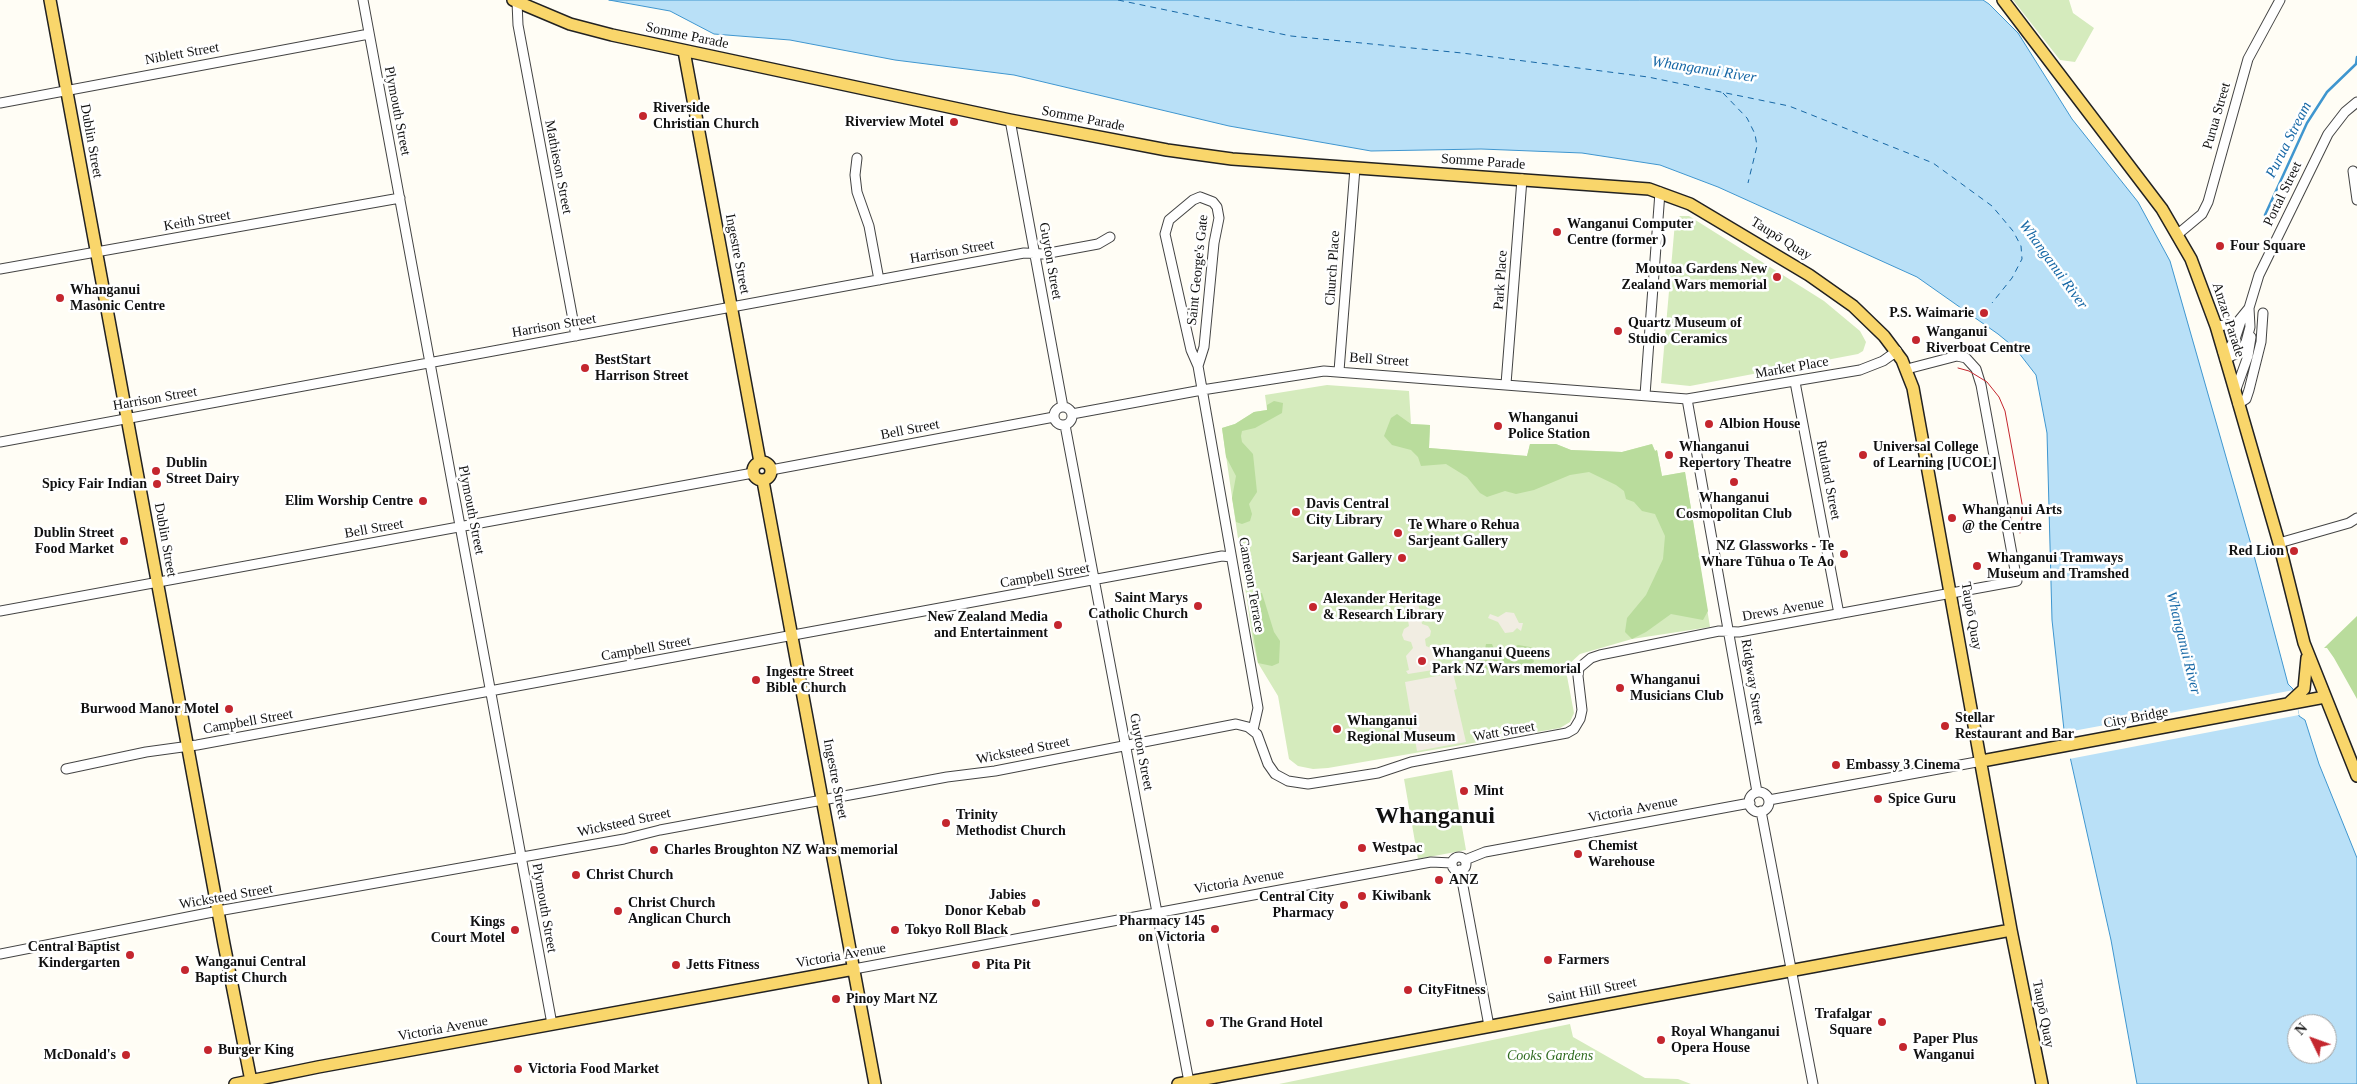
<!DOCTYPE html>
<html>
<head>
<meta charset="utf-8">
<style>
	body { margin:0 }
	#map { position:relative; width:2357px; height:1084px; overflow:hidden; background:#fffdf5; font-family:Georgia,serif }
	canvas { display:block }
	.north { position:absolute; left:2287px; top:1014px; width:50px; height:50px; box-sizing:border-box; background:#fff; border:1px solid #a0a0a0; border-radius:50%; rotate:312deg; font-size:14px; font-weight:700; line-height:20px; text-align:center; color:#111 }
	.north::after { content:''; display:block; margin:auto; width:18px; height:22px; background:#c4262e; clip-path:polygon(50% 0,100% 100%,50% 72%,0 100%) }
</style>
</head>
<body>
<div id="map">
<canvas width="2357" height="1084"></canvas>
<div class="north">N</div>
</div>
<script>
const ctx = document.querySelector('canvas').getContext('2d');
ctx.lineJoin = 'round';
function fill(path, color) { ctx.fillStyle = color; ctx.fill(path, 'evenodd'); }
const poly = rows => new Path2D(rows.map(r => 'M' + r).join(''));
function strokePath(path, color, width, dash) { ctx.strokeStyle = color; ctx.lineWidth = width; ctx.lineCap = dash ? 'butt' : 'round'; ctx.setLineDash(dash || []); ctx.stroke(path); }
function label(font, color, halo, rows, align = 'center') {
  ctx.font = font + ' Georgia,serif'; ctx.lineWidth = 5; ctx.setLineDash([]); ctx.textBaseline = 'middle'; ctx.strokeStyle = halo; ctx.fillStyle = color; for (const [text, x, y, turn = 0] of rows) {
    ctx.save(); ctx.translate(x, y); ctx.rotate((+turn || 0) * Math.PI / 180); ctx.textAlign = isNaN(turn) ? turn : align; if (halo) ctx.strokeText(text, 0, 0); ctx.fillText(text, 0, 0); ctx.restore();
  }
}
const green = poly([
	[2013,0,2069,0,2073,13,2094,28,2075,62,2060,60],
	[1680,216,1689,216,1824,301,1860,331,1866,342,1863,351,1858,354,1690,386,1661,383,1675,222],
	[1327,385,1409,391,1411,424,1430,425,1429,448,1527,456,1530,444,1556,444,1571,450,1622,452,1652,444,1655,451,1657,450,1662,476,1685,472,1710,627,1632,639,1580,654,1568,665,1566,671,1574,713,1570,722,1560,728,1328,768,1313,769,1298,766,1289,759,1278,696,1258,663,1253,642,1222,428,1235,424,1254,412,1267,410,1265,395],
	[1452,770,1466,850,1418,859,1404,779],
	[1570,1024,1573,1037,1645,1078,1678,1079,1691,1084,1279,1084]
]);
const forest = poly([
	[1274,401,1283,403,1282,413,1255,428,1242,431,1241,436,1242,442,1253,454,1257,492,1249,504,1252,514,1250,521,1242,524,1236,522,1232,498,1236,476,1226,457,1222,428,1235,424,1254,412,1267,410,1267,405],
	[1397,414,1411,424,1430,425,1429,448,1527,456,1530,444,1556,444,1571,450,1622,452,1652,444,1655,451,1657,450,1662,476,1685,472,1708,611,1703,620,1671,614,1646,632,1632,639,1625,632,1627,618,1646,595,1663,559,1665,536,1655,514,1642,511,1634,502,1626,499,1624,491,1616,485,1589,472,1570,475,1534,490,1516,494,1505,491,1487,497,1480,493,1467,477,1446,464,1421,466,1418,457,1411,450,1392,445,1384,436,1391,418],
	[1253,593,1262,593,1274,632,1280,641,1279,663,1272,666,1258,663,1247,595],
	[2357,616,2357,699,2334,658,2327,648,2324,648],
	[1486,644,1492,644,1494,649,1504,652,1518,645,1530,647,1534,649,1532,652,1534,662,1531,664,1506,670,1474,669,1474,664,1484,654]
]);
const plaza = poly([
	[1418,602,1422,624,1428,626,1431,631,1430,636,1425,639,1426,646,1433,649,1437,665,1440,665,1439,669,1408,674,1406,671,1409,670,1406,656,1413,648,1411,642,1404,640,1402,635,1404,629,1409,626,1405,604],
	[1506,612,1514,613,1519,623,1523,623,1521,631,1517,628,1513,632,1505,633,1498,622,1488,618,1490,614,1498,617],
	[1453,673,1457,689,1454,690,1466,742,1417,751,1405,682]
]);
const water = poly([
	[609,0,1983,0,1989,4,2018,33,2072,119,2138,202,2170,261,2252,548,2288,684,2293,689,2299,716,2305,720,2319,764,2357,858,2357,1084,2137,1084,2111,940,2064,730,2052,620,2047,433,2036,375,2015,348,1998,334,1917,277,1718,187,1660,165,1582,153,1481,149,1371,151,1229,126,1014,75,895,60,790,40,714,34,670,11,609,0],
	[2297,1024,2327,1024,2327,1054,2297,1054,2297,1024]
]);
const pier = poly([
	[2294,690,2299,715,2069,759,2062,733]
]);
const stream = poly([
	[2265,215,2307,123,2327,92,2356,64,2357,57]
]);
const ferry = poly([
	[1118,0,1291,36,1462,53,1648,77,1789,106,1933,163,1992,206,2013,231,2021,246,2022,259,2012,278,1992,303],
	[1723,93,1747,118,1755,134,1757,146,1748,183]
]);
const minor = poly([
	[363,0,552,1024],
	[517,2,518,25,576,336],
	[0,103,369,34],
	[1010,120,1063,407],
	[857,158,855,175,857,192,869,226,879,280],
	[2353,171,2357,200],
	[1200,197,1213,202,1217,207,1219,218,1214,243,1204,347,1198,366,1191,350,1165,234,1169,220,1193,200,1200,197],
	[2178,234,2202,214,2208,202,2248,59,2280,0],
	[0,269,400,198],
	[2216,326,2236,324,2249,308],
	[2223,352,2229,349,2235,339,2242,318],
	[2225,359,2240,352,2246,342,2250,327,2249,308,2259,275,2328,134,2345,112,2357,102],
	[1198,366,1258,708,1253,730],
	[1339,371,1355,168],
	[1795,382,1839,614],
	[1506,384,1522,179],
	[2235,392,2248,356,2251,337],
	[1645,395,1660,192],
	[1687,399,1757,792],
	[2238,404,2246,399,2249,390,2261,342,2263,313],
	'1054 416a9 9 0 1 1 18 0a9 9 0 1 1-18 0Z',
	[1072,414,1202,390,1324,371,1687,399,1860,370,1883,361,1897,351],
	[1065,425,1189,1082],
	[0,442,1024,253,1044,254,1098,244,1110,237],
	[771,470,1054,417],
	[2279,543,2349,523,2357,518],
	[0,611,753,473],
	[66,769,146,752,197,745,1222,556,1231,557],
	'1749 802a10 10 0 1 1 20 0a10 10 0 1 1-20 0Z',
	[1769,800,1982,761],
	[1761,811,1813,1084],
	'1452 864a7 7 0 1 1 14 0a7 7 0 1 1-14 0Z',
	[1465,860,1485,852,1750,803],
	[1460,870,1489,1026],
	[0,954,218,911,624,839,660,830,947,777,995,771,1236,724,1248,727,1257,734,1268,764,1275,774,1288,781,1308,784,1378,773,1411,762,1567,733,1574,729,1580,719,1582,710,1578,676,1579,668,1591,658,1600,655,1719,631,1739,632,2017,581,1981,385,1976,369,1966,358,1957,356,1907,369],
	[854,969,1431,862,1452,863]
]);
const major = poly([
	[50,0,224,944,251,1081],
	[513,0,570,24,612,35,1010,120,1167,150,1232,159,1649,189,1690,204,1809,275,1853,306,1884,336,1902,360,1913,388,2011,930,2042,1084],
	[2003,0,2162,209,2191,259,2216,326,2231,377,2279,543,2304,643,2357,776],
	[684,51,760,462],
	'753 471a9 9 0 1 1 18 0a9 9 0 1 1-18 0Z',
	[763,481,875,1084],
	[2289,703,2304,689,2307,658],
	[1982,761,2325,697],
	[235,1084,318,1067,854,969],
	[1178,1084,2011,930]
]);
const tram = poly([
	[1958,368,1969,371,1987,382,1999,397,2005,411,2023,509,2020,533]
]);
const markers = [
	[643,116,5,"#c4262e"],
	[954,122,5,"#c4262e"],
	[1557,232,5,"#c4262e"],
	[2220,246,5,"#c4262e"],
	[1777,277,5,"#c4262e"],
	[60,298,5,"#c4262e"],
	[1984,313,5,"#c4262e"],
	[1618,331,5,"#c4262e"],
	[1916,340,5,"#c4262e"],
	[585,368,5,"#c4262e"],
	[1709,424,5,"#c4262e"],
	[1498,426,5,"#c4262e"],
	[1669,455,5,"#c4262e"],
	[1863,455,5,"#c4262e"],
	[156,471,5,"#c4262e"],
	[1734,482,5,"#c4262e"],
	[157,484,5,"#c4262e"],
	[423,501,5,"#c4262e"],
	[1296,512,5,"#c4262e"],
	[1952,518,5,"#c4262e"],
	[1398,533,5,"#c4262e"],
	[124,541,5,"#c4262e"],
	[2294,551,5,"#c4262e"],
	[1844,554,5,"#c4262e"],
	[1402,558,5,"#c4262e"],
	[1977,566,5,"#c4262e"],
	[1198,606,5,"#c4262e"],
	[1313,607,5,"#c4262e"],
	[1058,625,5,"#c4262e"],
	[1422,661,5,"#c4262e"],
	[756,680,5,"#c4262e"],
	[1620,688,5,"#c4262e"],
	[229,709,5,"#c4262e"],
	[1945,726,5,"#c4262e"],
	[1337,729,5,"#c4262e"],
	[1836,765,5,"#c4262e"],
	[1464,791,5,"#c4262e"],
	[1878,799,5,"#c4262e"],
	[946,823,5,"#c4262e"],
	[1362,848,5,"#c4262e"],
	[654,850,5,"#c4262e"],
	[1578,854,5,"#c4262e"],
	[576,875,5,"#c4262e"],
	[1439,880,5,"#c4262e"],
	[1362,896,5,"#c4262e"],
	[1036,903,5,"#c4262e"],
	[1344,905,5,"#c4262e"],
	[618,911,5,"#c4262e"],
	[1215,929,5,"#c4262e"],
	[515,930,5,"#c4262e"],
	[895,930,5,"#c4262e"],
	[130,955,5,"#c4262e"],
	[1548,960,5,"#c4262e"],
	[676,965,5,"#c4262e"],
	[976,965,5,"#c4262e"],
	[185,970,5,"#c4262e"],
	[1408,990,5,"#c4262e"],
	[836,999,5,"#c4262e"],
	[1882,1022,5,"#c4262e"],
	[1210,1023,5,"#c4262e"],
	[1661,1040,5,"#c4262e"],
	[1903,1047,5,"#c4262e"],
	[208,1050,5,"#c4262e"],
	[126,1055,5,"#c4262e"],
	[518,1069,5,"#c4262e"]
];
const streetNames = [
	["Somme Parade",687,36,12],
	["Niblett Street",182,54,-10],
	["Plymouth Street",397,111,79],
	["Purua Street",2217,116,-74],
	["Somme Parade",1083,119,11],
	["Dublin Street",91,141,80],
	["Somme Parade",1483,162,4],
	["Mathieson Street",558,167,79],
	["Portal Street",2283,194,-64],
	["Keith Street",197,221,-10],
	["Taupō Quay",1781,239,32],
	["Harrison Street",952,252,-10],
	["Ingestre Street",737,254,79],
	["Guyton Street",1050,261,80],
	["Church Place",1333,268,-86],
	["Saint George's Gate",1198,270,-84],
	["Park Place",1501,280,-86],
	["Anzac Parade",2228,320,72],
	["Harrison Street",554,326,-10],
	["Bell Street",1379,360,4],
	["Market Place",1792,368,-10],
	["Harrison Street",155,399,-10],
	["Bell Street",910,430,-11],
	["Rutland Street",1828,480,79],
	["Plymouth Street",471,510,79],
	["Bell Street",374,529,-10],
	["Dublin Street",165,540,80],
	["Campbell Street",1045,576,-10],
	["Cameron Terrace",1251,585,80],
	["Drews Avenue",1783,610,-10],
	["Taupō Quay",1971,616,80],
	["Campbell Street",646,649,-10],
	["Ridgway Street",1752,682,81],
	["City Bridge",2136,718,-11],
	["Campbell Street",248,722,-10],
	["Watt Street",1504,732,-10],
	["Wicksteed Street",1023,751,-11],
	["Guyton Street",1141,752,79],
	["Ingestre Street",835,779,79],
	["Victoria Avenue",1633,810,-11],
	["Wicksteed Street",624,823,-12],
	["Victoria Avenue",1239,882,-10],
	["Wicksteed Street",226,897,-10],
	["Plymouth Street",544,908,80],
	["Victoria Avenue",841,956,-10],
	["Saint Hill Street",1592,991,-11],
	["Taupō Quay",2043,1014,79],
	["Victoria Avenue",443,1029,-10]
];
const poiNames = [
	["Riverside",653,108],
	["Christian Church",653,124],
	["Riverview Motel",944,122,"right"],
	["Wanganui Computer",1567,224],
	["Centre (former )",1567,240],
	["Four Square",2230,246],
	["Moutoa Gardens New",1767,269,"right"],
	["Zealand Wars memorial",1767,285,"right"],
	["Whanganui",70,290],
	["Masonic Centre",70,306],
	["P.S. Waimarie",1974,313,"right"],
	["Quartz Museum of",1628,323],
	["Studio Ceramics",1628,339],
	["Wanganui",1926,332],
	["Riverboat Centre",1926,348],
	["BestStart",595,360],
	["Harrison Street",595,376],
	["Whanganui",1508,418],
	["Police Station",1508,434],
	["Albion House",1719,424],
	["Whanganui",1679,447],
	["Repertory Theatre",1679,463],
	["Universal College",1873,447],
	["of Learning [UCOL]",1873,463],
	["Dublin",166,463],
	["Street Dairy",166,479],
	["Spicy Fair Indian",147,484,"right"],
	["Whanganui",1734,498,"center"],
	["Cosmopolitan Club",1734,514,"center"],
	["Elim Worship Centre",413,501,"right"],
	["Davis Central",1306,504],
	["City Library",1306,520],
	["Whanganui Arts",1962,510],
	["@ the Centre",1962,526],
	["Te Whare o Rehua",1408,525],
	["Sarjeant Gallery",1408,541],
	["Dublin Street",114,533,"right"],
	["Food Market",114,549,"right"],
	["NZ Glassworks - Te",1834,546,"right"],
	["Whare Tūhua o Te Ao",1834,562,"right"],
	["Red Lion",2284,551,"right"],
	["Sarjeant Gallery",1392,558,"right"],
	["Whanganui Tramways",1987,558],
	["Museum and Tramshed",1987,574],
	["Saint Marys",1188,598,"right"],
	["Catholic Church",1188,614,"right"],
	["Alexander Heritage",1323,599],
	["& Research Library",1323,615],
	["New Zealand Media",1048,617,"right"],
	["and Entertainment",1048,633,"right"],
	["Whanganui Queens",1432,653],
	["Park NZ Wars memorial",1432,669],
	["Ingestre Street",766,672],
	["Bible Church",766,688],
	["Whanganui",1630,680],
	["Musicians Club",1630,696],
	["Burwood Manor Motel",219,709,"right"],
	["Stellar",1955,718],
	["Restaurant and Bar",1955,734],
	["Whanganui",1347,721],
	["Regional Museum",1347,737],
	["Embassy 3 Cinema",1846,765],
	["Mint",1474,791],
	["Spice Guru",1888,799],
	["Trinity",956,815],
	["Methodist Church",956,831],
	["Chemist",1588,846],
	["Warehouse",1588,862],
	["Westpac",1372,848],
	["Charles Broughton NZ Wars memorial",664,850],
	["Christ Church",586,875],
	["ANZ",1449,880],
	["Jabies",1026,895,"right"],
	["Donor Kebab",1026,911,"right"],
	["Kiwibank",1372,896],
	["Central City",1334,897,"right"],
	["Pharmacy",1334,913,"right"],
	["Christ Church",628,903],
	["Anglican Church",628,919],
	["Pharmacy 145",1205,921,"right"],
	["on Victoria",1205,937,"right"],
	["Kings",505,922,"right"],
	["Court Motel",505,938,"right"],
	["Tokyo Roll Black",905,930],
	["Central Baptist",120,947,"right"],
	["Kindergarten",120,963,"right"],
	["Farmers",1558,960],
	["Wanganui Central",195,962],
	["Baptist Church",195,978],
	["Jetts Fitness",686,965],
	["Pita Pit",986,965],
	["CityFitness",1418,990],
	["Pinoy Mart NZ",846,999],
	["Trafalgar",1872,1014,"right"],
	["Square",1872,1030,"right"],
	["The Grand Hotel",1220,1023],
	["Royal Whanganui",1671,1032],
	["Opera House",1671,1048],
	["Paper Plus",1913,1039],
	["Wanganui",1913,1055],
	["Burger King",218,1050],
	["McDonald's",116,1055,"right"],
	["Victoria Food Market",528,1069]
];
const parkNames = [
	["Cooks Gardens",1550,1056]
];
const waterNames = [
	["Whanganui River",1704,70,9],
	["Purua Stream",2289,140,-63],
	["Whanganui River",2053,265,54],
	["Whanganui River",2183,643,76]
];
const townNames = [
	["Whanganui",1435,817]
];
fill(green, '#d5ebbd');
fill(forest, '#b9dc9c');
fill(plaza, '#f1ede2');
fill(water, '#b9e0f7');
strokePath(water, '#3f96cf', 1);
fill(pier, '#fffdf5');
strokePath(stream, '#3f96cf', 2.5);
strokePath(ferry, '#1768a6', 1, [6, 5]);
strokePath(minor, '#444', 11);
strokePath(major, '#222', 14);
strokePath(minor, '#fff', 9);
strokePath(major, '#f9d66b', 11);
strokePath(tram, '#c4262e', 1);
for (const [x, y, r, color] of markers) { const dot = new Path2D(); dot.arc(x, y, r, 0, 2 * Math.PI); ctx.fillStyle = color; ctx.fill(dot); strokePath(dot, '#fff', 2); }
label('14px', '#111', '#fff', streetNames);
label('bold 14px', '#111', '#fff', poiNames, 'left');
label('italic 14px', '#2f6b1f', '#fff', parkNames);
label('italic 15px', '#1768a6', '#fff', waterNames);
label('bold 24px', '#111', '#fff', townNames);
</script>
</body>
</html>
